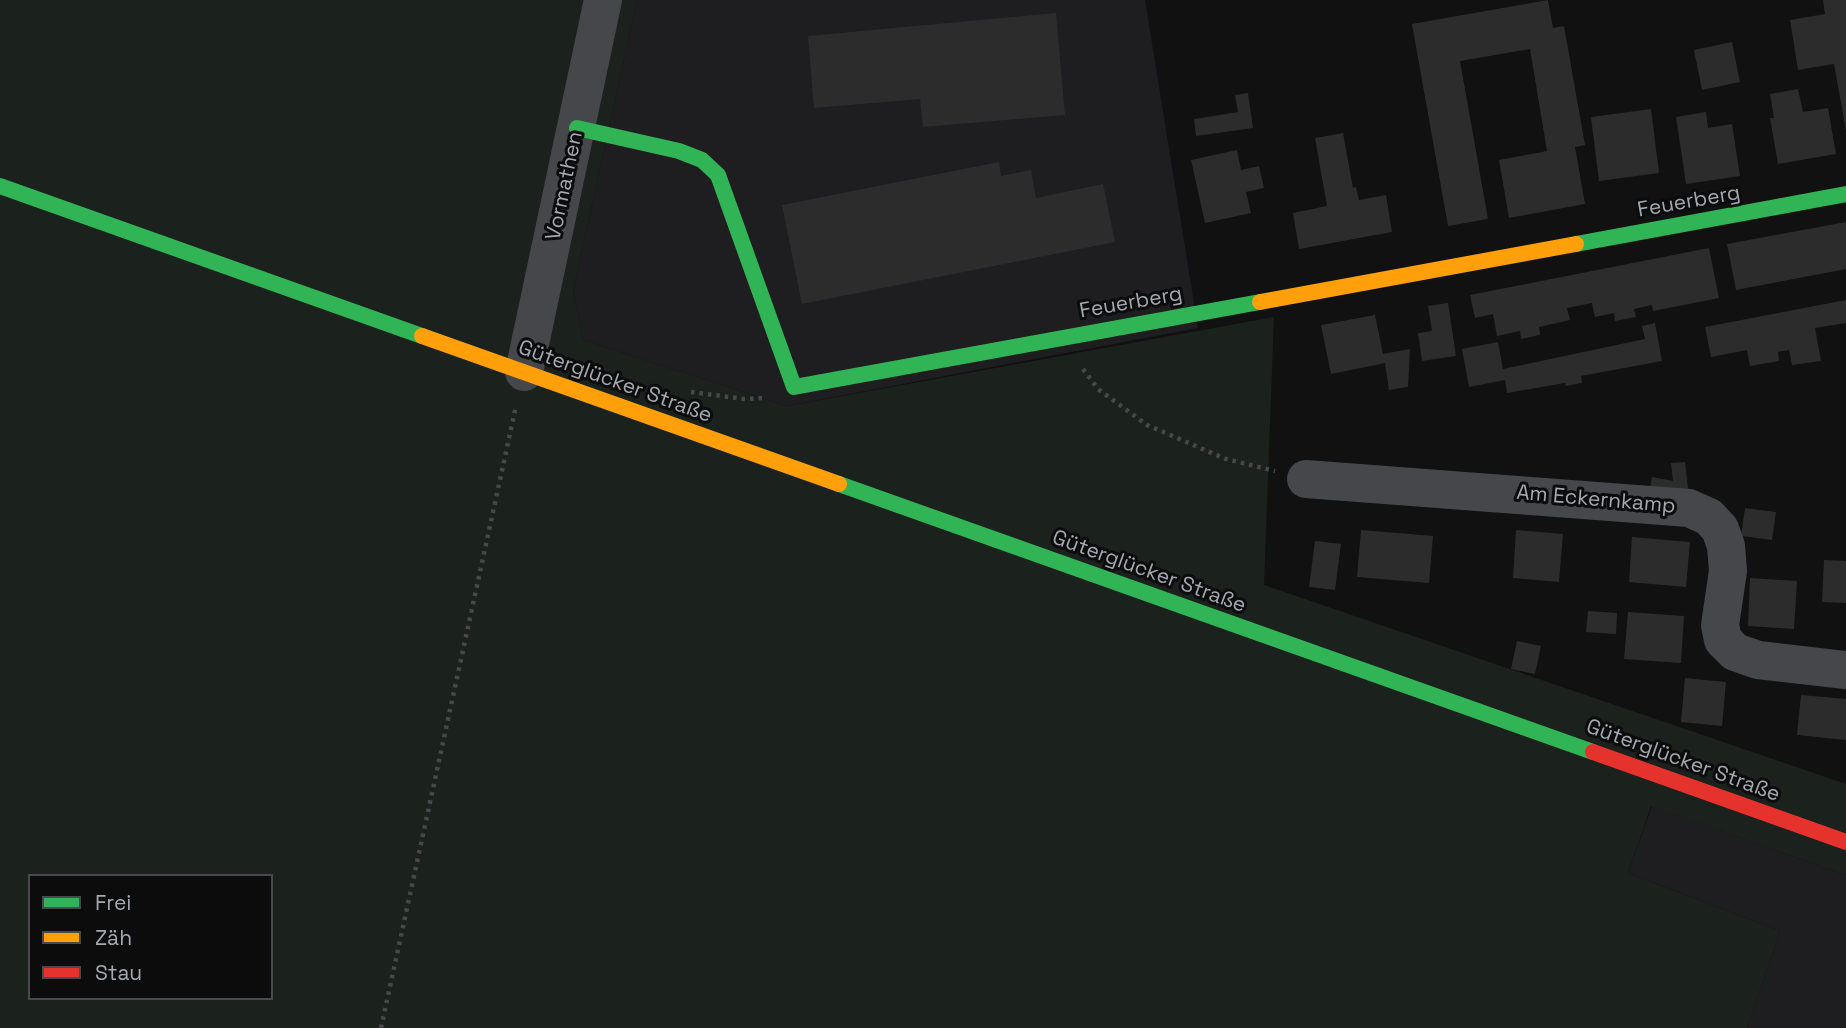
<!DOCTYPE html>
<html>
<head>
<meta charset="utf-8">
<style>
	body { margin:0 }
	#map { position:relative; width:1846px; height:1028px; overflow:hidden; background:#111112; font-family:"Space Grotesk",sans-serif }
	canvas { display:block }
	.legend { position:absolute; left:28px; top:874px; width:245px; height:126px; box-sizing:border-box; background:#0c0c0d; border:2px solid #484a4f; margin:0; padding:9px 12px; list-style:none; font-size:21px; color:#a3a8b1 }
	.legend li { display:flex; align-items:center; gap:14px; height:35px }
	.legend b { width:35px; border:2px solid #484a4f }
</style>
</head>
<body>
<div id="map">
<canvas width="1846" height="1028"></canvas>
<ul class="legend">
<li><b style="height:9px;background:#30b455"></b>Frei</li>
<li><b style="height:9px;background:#ff9f0a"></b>Zäh</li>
<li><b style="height:9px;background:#e5322d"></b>Stau</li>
</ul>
</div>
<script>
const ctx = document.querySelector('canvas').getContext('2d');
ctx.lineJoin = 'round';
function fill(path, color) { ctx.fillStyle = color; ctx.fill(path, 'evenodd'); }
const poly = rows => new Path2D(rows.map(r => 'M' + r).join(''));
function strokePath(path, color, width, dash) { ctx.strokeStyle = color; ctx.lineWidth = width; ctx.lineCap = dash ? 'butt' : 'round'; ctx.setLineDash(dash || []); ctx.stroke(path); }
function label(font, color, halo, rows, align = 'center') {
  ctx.font = font + ' "Space Grotesk",sans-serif'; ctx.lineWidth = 6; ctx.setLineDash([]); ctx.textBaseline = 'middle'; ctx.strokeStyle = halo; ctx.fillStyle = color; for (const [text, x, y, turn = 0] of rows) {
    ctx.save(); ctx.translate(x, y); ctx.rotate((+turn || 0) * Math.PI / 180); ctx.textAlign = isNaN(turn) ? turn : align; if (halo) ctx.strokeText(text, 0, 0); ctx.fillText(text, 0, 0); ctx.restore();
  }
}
const built = poly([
	[637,0,1145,0,1198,328,787,406,583,340,573,291],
	[1652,806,1846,875,1846,1028,1747,1028,1780,931,1628,873]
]);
const green = poly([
	[0,0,637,0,573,291,583,340,787,406,1274,317,1264,585,1846,784,1846,875,1651,806,1628,873,1780,931,1747,1028,0,1028],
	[30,876,271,876,271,998,30,998]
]);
const building = poly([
	[1548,0,1553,28,1564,26,1585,145,1575,147,1585,204,1509,218,1499,160,1547,151,1530,49,1460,61,1488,219,1448,226,1412,24],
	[1823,0,1846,0,1846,131,1834,64,1798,70,1790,20,1825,14],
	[1056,13,1065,115,923,127,920,99,814,108,808,36],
	[1732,42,1740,82,1702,90,1694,50],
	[1798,89,1803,112,1828,108,1836,154,1778,164,1770,118,1774,118,1770,94],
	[1248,93,1253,128,1196,136,1194,119,1238,112,1235,95],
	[1651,109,1659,173,1599,181,1591,117],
	[1706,112,1708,128,1732,124,1740,176,1686,184,1676,117],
	[1343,133,1353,188,1356,187,1359,200,1386,195,1392,232,1299,249,1293,213,1327,206,1315,138],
	[1237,150,1241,170,1259,166,1264,188,1246,192,1251,213,1205,223,1191,160],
	[999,162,1001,176,1031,170,1036,198,1103,184,1115,242,802,304,782,205],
	[1846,222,1846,269,1736,290,1727,244],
	[1709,248,1719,298,1653,311,1652,305,1634,309,1636,317,1615,321,1614,313,1595,317,1592,303,1567,308,1570,320,1539,327,1540,335,1521,339,1520,331,1497,336,1493,314,1475,318,1470,295],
	[1846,300,1846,323,1815,328,1821,361,1792,365,1789,350,1778,352,1779,361,1750,366,1747,350,1711,357,1705,327],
	[1448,303,1456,356,1422,361,1418,333,1432,331,1428,306],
	[1375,315,1383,354,1410,349,1408,387,1389,390,1385,363,1331,374,1321,325],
	[1655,323,1662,361,1581,376,1582,383,1566,386,1565,383,1507,393,1505,380,1469,387,1462,349,1498,342,1503,369,1645,339,1642,326],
	[1685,462,1689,497,1649,493,1652,477,1673,481,1671,463],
	[1745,508,1776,512,1772,540,1741,536],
	[1361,530,1433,536,1429,583,1357,577],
	[1516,530,1563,534,1559,582,1513,578],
	[1632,537,1690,542,1686,587,1629,582],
	[1315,541,1341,544,1335,590,1309,587],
	[1824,560,1846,561,1846,603,1822,602],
	[1750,578,1797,581,1794,629,1748,626],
	[1588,611,1617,613,1616,634,1586,632],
	[1628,612,1684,616,1681,663,1624,659],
	[1517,641,1541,646,1535,674,1511,669],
	[1685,678,1726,682,1722,726,1681,722],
	[1801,695,1846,699,1846,740,1797,735]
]);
const path = poly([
	[1083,369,1098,389,1147,425,1226,459,1275,471],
	[691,392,744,399,762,398],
	[381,1028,516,406]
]);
const street = poly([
	[524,372,603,0],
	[1306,479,1689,508,1709,517,1720,529,1726,546,1728,571,1720,625,1723,640,1735,652,1758,660,1846,670]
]);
const fast = poly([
	[577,128,679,151,702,160,718,175,794,387,1260,302],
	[0,186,422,336],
	[1576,244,1846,194],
	[839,484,1593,752]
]);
const slow = poly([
	[1260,302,1576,244],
	[422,336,839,484]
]);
const jam = poly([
	[1593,752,1846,842]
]);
const streetNames = [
	["Vormathen",565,186,-78],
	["Feuerberg",1689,202,-10],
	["Feuerberg",1131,303,-10],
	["Güterglücker Straße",615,382,20],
	["Am Eckernkamp",1596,500,5],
	["Güterglücker Straße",1149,572,20],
	["Güterglücker Straße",1683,761,20]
];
fill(built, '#1e1e20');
fill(green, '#1b211c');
fill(building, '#2c2c2d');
strokePath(path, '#47484b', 4.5, [3.5, 5]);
strokePath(street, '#45474a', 38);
strokePath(fast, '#30b455', 16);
strokePath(slow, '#ff9f0a', 16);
strokePath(jam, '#e5322d', 16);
label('21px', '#a3a8b1', '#0c0c0d', streetNames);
</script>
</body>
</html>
